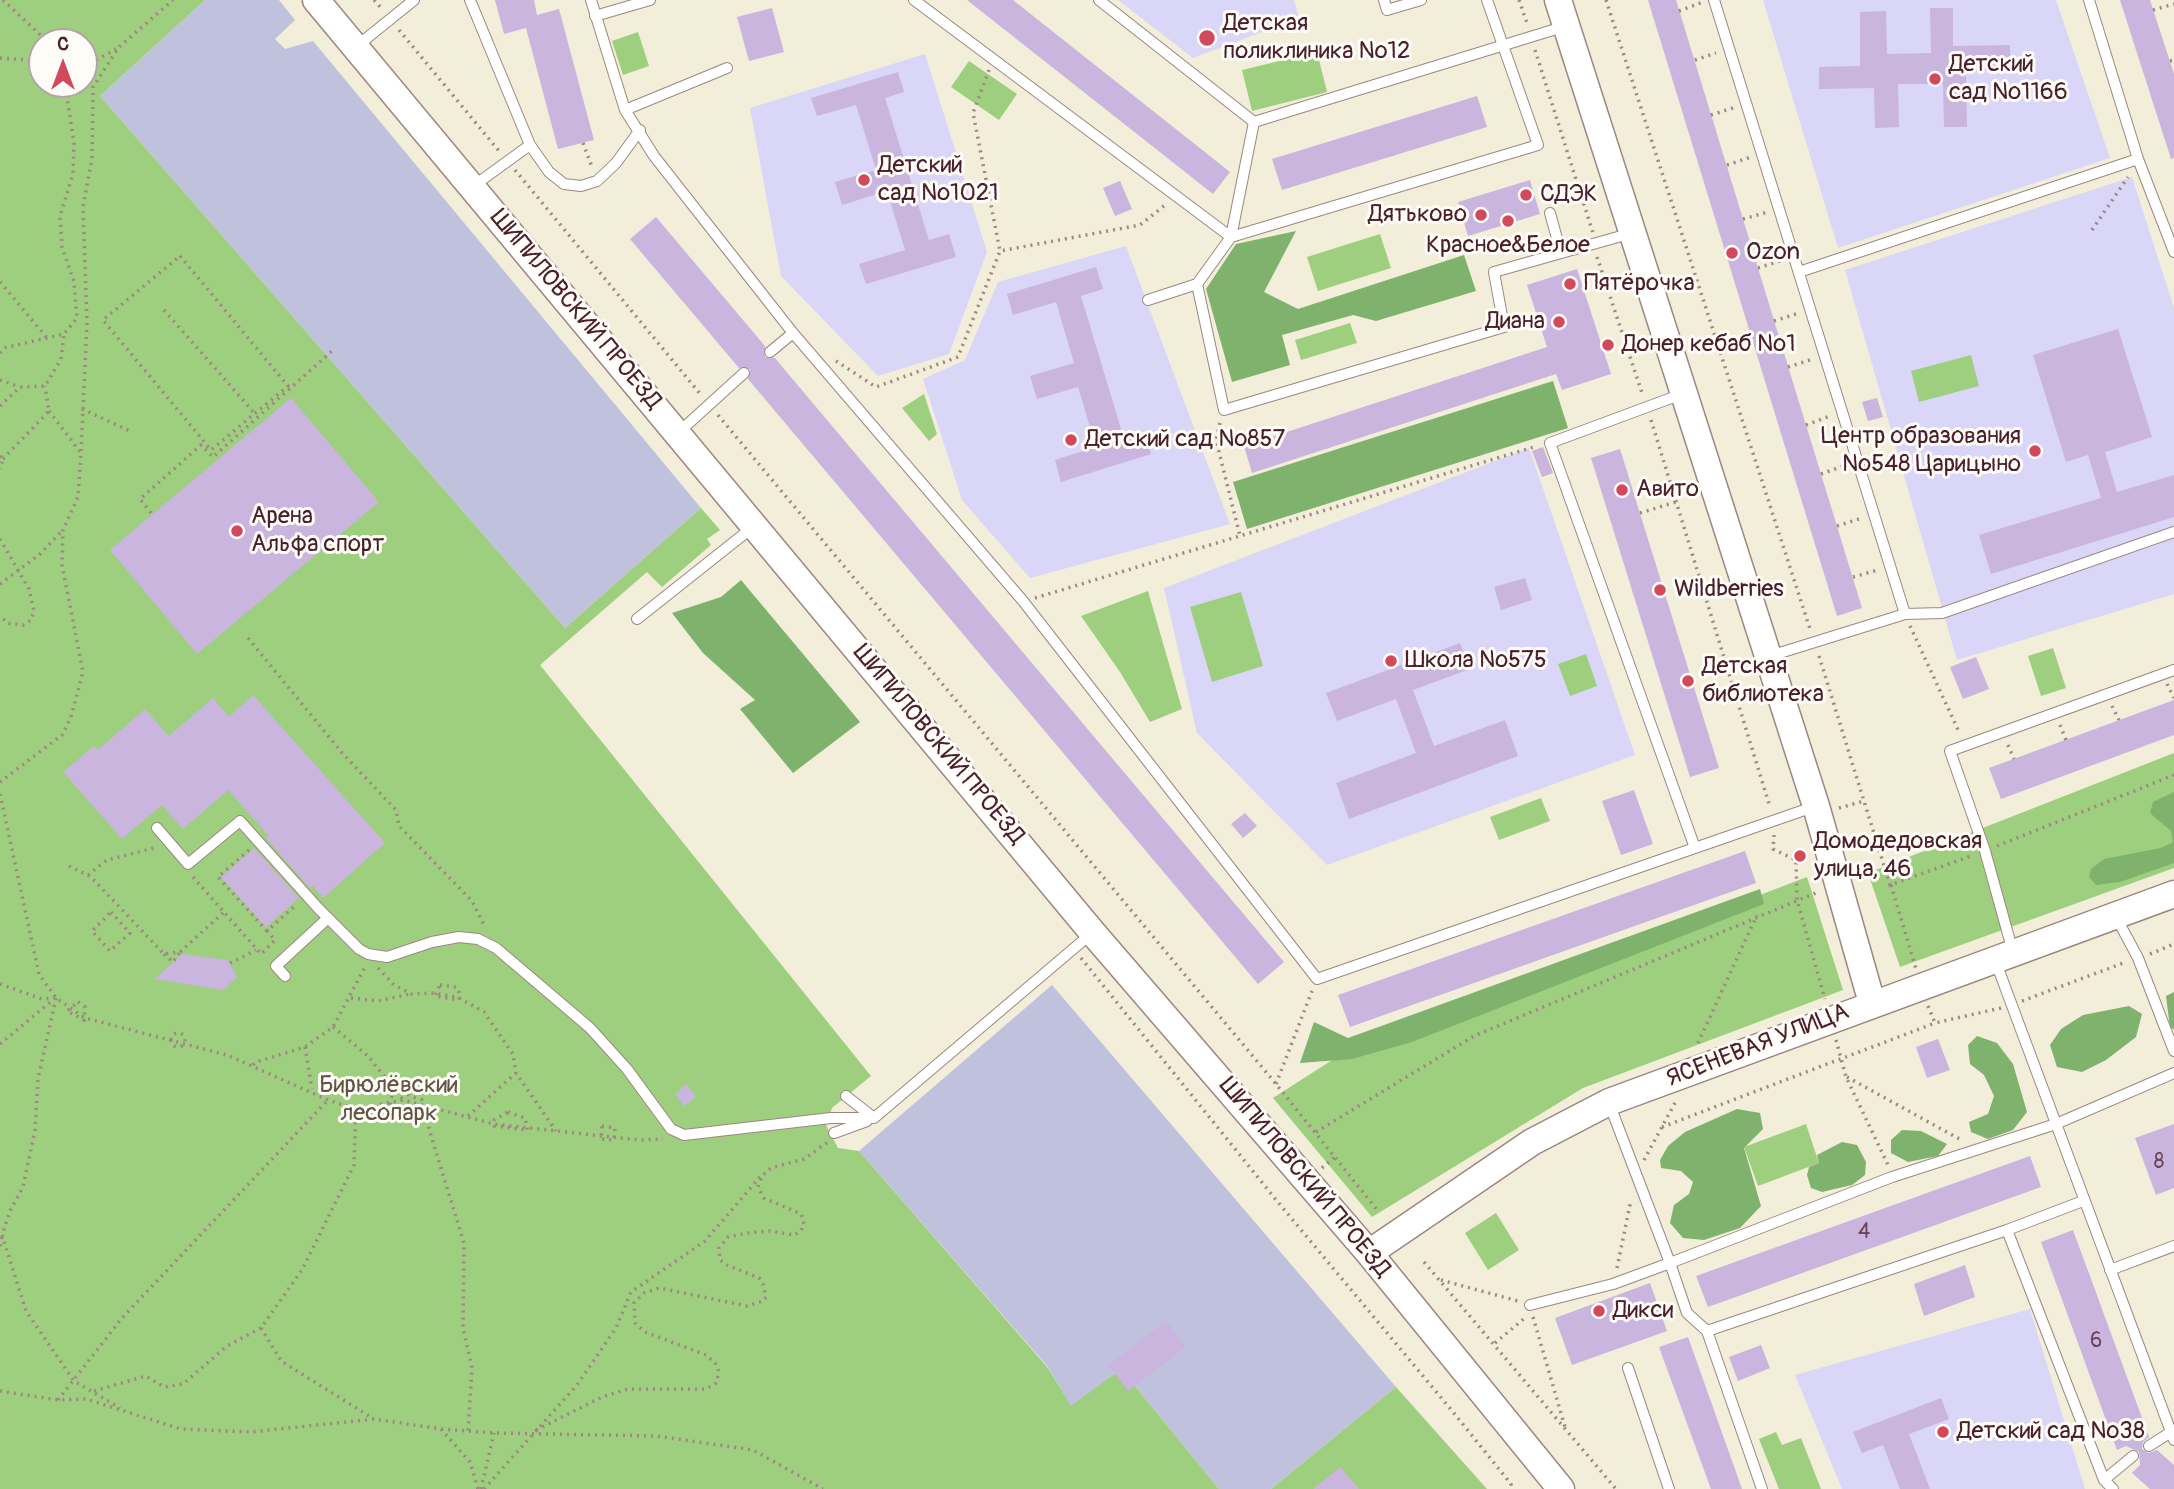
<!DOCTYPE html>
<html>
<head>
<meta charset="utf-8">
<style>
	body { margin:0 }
	#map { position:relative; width:2174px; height:1489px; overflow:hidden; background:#f2eeda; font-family:Pangolin,sans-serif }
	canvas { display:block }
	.north { position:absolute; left:28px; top:28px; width:70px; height:70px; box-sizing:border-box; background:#fdfcf7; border:2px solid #b5a4a5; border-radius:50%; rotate:0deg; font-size:19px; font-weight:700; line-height:28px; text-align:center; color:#4a1f2b }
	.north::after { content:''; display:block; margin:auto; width:24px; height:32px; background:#d1495b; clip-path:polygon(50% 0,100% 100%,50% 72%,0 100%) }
</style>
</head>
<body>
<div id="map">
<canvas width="2174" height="1489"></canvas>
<div class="north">С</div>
</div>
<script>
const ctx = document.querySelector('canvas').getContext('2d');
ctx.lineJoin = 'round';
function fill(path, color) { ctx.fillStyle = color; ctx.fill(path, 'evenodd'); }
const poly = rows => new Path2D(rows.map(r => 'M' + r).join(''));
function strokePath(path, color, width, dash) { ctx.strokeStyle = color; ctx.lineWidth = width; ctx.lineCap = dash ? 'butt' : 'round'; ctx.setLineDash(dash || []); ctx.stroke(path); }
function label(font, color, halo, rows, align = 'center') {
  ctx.font = font + ' Pangolin,sans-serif'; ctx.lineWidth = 6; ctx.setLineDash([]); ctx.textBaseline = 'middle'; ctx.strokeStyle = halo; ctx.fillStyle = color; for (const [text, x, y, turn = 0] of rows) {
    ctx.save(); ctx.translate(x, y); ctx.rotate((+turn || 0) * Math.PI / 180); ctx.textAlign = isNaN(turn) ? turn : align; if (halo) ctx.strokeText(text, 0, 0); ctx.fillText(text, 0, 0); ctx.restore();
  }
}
const built = poly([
	[1118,0,1294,0,1299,18,1193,58],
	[1763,0,2056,0,2110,158,1838,248],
	[925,54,987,252,949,354,878,376,781,276,750,108],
	[2132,177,2174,308,2174,594,1957,660,1845,270],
	[1126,246,1230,524,1030,578,962,500,923,379,965,360,998,282],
	[1529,448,1635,755,1327,865,1197,733,1164,588],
	[2030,1309,2085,1489,1842,1489,1795,1375]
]);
const industrial = poly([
	[205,0,279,0,295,20,275,39,285,49,313,41,701,508,565,628,100,96],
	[1052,985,1396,1387,1271,1489,1219,1489,1121,1369,1071,1407,1048,1367,859,1151]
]);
const green = poly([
	[0,0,205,0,100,96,565,628,701,508,720,530,707,539,711,545,662,587,647,572,540,665,871,1076,832,1108,826,1125,838,1148,859,1151,1048,1368,1071,1406,1121,1369,1219,1489,0,1489],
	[42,42,84,42,84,84,42,84],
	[638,32,649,66,623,75,612,41],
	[1317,52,1327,92,1252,111,1242,70],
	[969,61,1017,94,999,120,951,87],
	[1380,234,1391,268,1318,291,1307,257],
	[1350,323,1357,343,1301,360,1295,340],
	[1971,355,1979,386,1919,402,1911,371],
	[924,394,937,434,929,441,902,408],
	[1148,591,1182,709,1150,722,1120,672,1081,616],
	[1241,592,1263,666,1212,682,1190,607],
	[2053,648,2066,688,2041,696,2028,656],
	[1586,654,1597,686,1570,696,1558,664],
	[2174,753,2174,868,1900,967,1868,873],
	[1541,798,1550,821,1499,840,1490,817],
	[1807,877,1843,990,1583,1088,1372,1217,1273,1098,1340,1055],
	[1806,1124,1819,1163,1758,1186,1744,1147],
	[1496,1213,1519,1250,1488,1270,1465,1233],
	[1396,1387,1487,1489,1271,1489],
	[1776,1432,1782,1445,1801,1438,1821,1489,1779,1489,1759,1439]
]);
const forest = poly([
	[1296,231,1264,292,1298,309,1464,255,1476,291,1376,321,1353,315,1282,335,1290,365,1232,382,1206,289,1236,244],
	[1553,381,1568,428,1247,529,1233,482],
	[741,580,860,722,793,773,740,709,755,700,703,653,672,613,721,597],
	[2174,792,2174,863,2120,882,2096,885,2089,877,2091,869,2104,859,2161,848,2173,842,2171,831,2150,813,2153,802],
	[1760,889,1764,904,1412,1042,1352,1059,1300,1063,1314,1022,1348,1038],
	[2174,992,2174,1029,2170,1028,2166,996],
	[2129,1006,2142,1014,2136,1037,2106,1060,2082,1072,2057,1067,2050,1045,2061,1029,2083,1015],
	[1977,1036,1997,1043,2013,1064,2027,1112,2013,1130,1988,1139,1971,1132,1969,1122,1988,1114,1994,1096,1984,1075,1970,1064,1968,1045],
	[1737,1109,1760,1113,1763,1129,1744,1148,1761,1206,1740,1228,1704,1240,1683,1238,1670,1223,1674,1205,1689,1194,1693,1182,1681,1171,1661,1168,1660,1160,1668,1146,1685,1132],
	[1902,1130,1921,1131,1947,1144,1938,1156,1908,1162,1891,1153,1891,1140],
	[1842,1142,1857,1145,1866,1162,1865,1175,1852,1185,1822,1192,1811,1188,1807,1175,1809,1167,1819,1163,1817,1155]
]);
const building = poly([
	[495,0,534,0,537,15,559,9,594,140,558,149,526,28,504,34],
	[967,0,1013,0,1230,172,1213,194],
	[1648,0,1676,0,1862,608,1837,616],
	[2120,0,2150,0,2174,74,2174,158,2171,159],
	[772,8,784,52,749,61,737,17],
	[1930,8,1953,8,1953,46,2010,45,2010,71,1966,71,1967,127,1944,127,1943,84,1898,84,1899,127,1875,128,1874,88,1819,89,1819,67,1860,66,1860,12,1886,11,1887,54,1931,53],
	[898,72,904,92,885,98,929,240,949,234,956,257,866,284,859,264,905,250,887,191,842,205,835,182,876,170,856,105,817,116,811,98],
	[1477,96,1487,127,1282,190,1272,159],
	[1530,180,1540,214,1468,236,1458,202],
	[1120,181,1132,209,1115,216,1103,188],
	[656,217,765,346,765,357,775,358,779,363,1284,962,1258,984,748,379,750,369,739,368,630,239],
	[1096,267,1103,289,1081,296,1124,439,1145,433,1151,454,1061,482,1055,460,1096,447,1078,387,1037,399,1030,376,1074,363,1056,302,1013,315,1007,294],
	[1577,269,1611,374,1562,390,1556,374,1252,473,1244,446,1547,347,1527,285],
	[2118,329,2152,437,2105,452,2117,492,2174,475,2174,517,1991,574,1979,535,2101,498,2088,455,2066,462,2033,355],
	[291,398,379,502,197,654,110,550],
	[1877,398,1883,417,1868,421,1862,402],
	[1543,447,1553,473,1542,477,1532,451],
	[1620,449,1719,768,1690,777,1591,458],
	[1525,578,1532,600,1501,610,1494,587],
	[1460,643,1470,669,1413,690,1434,746,1505,720,1518,756,1349,819,1336,783,1416,753,1396,699,1337,721,1326,693],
	[1976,657,1989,689,1963,699,1950,667],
	[253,695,385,843,323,898,313,886,310,888,266,838,269,836,228,790,183,829,162,805,122,839,63,772,94,746,98,750,145,709,169,736,213,698,229,717],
	[2174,700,2174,735,2001,799,1989,768],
	[1634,790,1653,844,1621,855,1602,801],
	[1245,813,1257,826,1243,838,1231,824],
	[254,848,299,898,266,927,221,877],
	[1745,851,1756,883,1350,1027,1338,995],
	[182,954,228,960,237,977,223,990,155,979],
	[1938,1039,1950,1070,1927,1078,1916,1047],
	[687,1084,696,1097,684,1106,675,1094],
	[2174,1124,2174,1188,2156,1195,2135,1138],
	[2030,1156,2041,1187,1708,1307,1696,1276],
	[2073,1230,2149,1437,2143,1442,2142,1449,2149,1453,2157,1450,2174,1465,2174,1489,2150,1489,2132,1473,2140,1465,2139,1452,2126,1446,2117,1450,2041,1242],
	[1965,1265,1975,1297,1924,1316,1914,1284],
	[1650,1283,1667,1331,1572,1365,1555,1318],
	[1166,1321,1186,1347,1128,1391,1108,1365],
	[1688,1337,1742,1489,1711,1489,1659,1347],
	[1761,1345,1770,1368,1738,1381,1729,1357],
	[1941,1398,1949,1419,1909,1434,1930,1489,1900,1489,1883,1445,1862,1453,1853,1432],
	[1340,1467,1359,1489,1313,1489]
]);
const path = poly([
	[3,0,48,42],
	[374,0,383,10],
	[1519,0,1528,26],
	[1606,0,1811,632],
	[2153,10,2174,4],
	[1679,11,1703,2],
	[399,30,499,151],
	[1535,50,1593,233],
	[0,58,42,61],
	[1695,60,1716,53],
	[2170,61,2174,60],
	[84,63,88,65,116,49],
	[989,70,973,113,1000,251],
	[84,77,93,87],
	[1711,115,1736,107],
	[583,143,592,167],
	[1727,165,1751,157],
	[515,170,702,396],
	[1743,219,1768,212],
	[2092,230,2128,177],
	[180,256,288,386,211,450,103,320,180,256],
	[1597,257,1643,396],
	[1758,268,1783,260],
	[0,282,48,339],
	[164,310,256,415],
	[1774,321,1799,313],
	[0,353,4,348,64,334,77,318,74,282,62,247,60,216,73,174,74,143,65,84],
	[836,361,876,387,958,357,1000,251,1140,225,1165,205],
	[1788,367,1813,359],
	[0,380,20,387],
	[0,406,20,387,45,386,61,359,64,334],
	[82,409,130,431],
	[49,411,81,453],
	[718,415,1276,1084,1378,1211],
	[1651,420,1770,807],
	[1220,423,1216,440,1240,536],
	[1806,425,1830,416],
	[0,456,3,459,0,469],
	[3,459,49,411,45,386],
	[1821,474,1846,465],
	[151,513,140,499,156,485,201,445,213,457,332,351],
	[1640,513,1676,502],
	[1837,526,1862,518],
	[0,539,29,589,34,611,31,620,23,625,7,623,0,615],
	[1853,577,1878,570],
	[0,584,40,554,62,531],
	[1035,598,1537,446],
	[1910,626,1960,734],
	[248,638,343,754,396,810,399,826,472,901,485,927],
	[1819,656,1890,885,1974,855],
	[2167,684,2174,698],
	[2112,706,2119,720],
	[2060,725,2066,740],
	[2008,745,2014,759],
	[0,782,62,735,71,717,83,672,62,565,63,530,78,497,81,453,87,323,83,207,92,158,93,87,119,47,173,0],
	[0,794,39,974,56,998,85,1018,227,1055,328,1100,356,1109,403,1100,494,1124,639,1140,663,1139],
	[1839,808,1864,801],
	[1774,835,1773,849,1796,860,1797,900,1825,999],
	[1997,846,2174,775],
	[249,850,218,877,267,931],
	[69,866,91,877,164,954,180,952,224,912],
	[88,875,107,860,158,847],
	[193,877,261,954,275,940,267,931,297,904],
	[1891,885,1916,969],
	[111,912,130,933,110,951,92,931,111,912],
	[164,954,173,962,180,952],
	[2150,954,2174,944],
	[1081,958,1277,1201,1453,1412,1511,1484,1510,1489],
	[230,963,256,950],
	[378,968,394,985,412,994,435,993,459,998,484,1012,513,1054,516,1073,556,1131],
	[0,984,42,999,55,998],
	[440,985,456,987,460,994,459,1000,435,996,440,985],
	[56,998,38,1079,35,1130,23,1187,10,1211,2,1235,26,1311,74,1381,120,1408],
	[351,998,378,1001,410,994],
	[2022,1001,2126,962],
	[78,1002,85,1007,84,1020,67,1011,78,1002],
	[1928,1006,1935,1023,2001,1008],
	[333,1027,368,1056,403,1100],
	'171 1040a7 7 0 1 1 14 0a7 7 0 1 1-14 0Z',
	[1836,1040,1846,1077,1888,1165],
	[1698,1043,1757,915],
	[0,1044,54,999],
	[305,1047,312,1089],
	[253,1065,256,1062,305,1047,333,1027,365,967],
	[1847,1077,1963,1141],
	[398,1084,410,1096,422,1100,421,1107,390,1107,393,1089,398,1084],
	[1276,1084,1312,991],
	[426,1106,429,1129,464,1243,463,1328,472,1368,468,1431],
	[508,1112,525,1118,528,1130,494,1126,494,1120,508,1112],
	[468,1116,516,1073],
	[602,1126,615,1128,614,1140,601,1139,602,1126],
	[1662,1127,1935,1023],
	[1316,1132,1474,1036,1818,892],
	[1644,1160,1676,1101],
	[1322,1168,1335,1157],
	[0,1246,2,1237],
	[1424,1262,1616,1489],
	[1617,1268,1631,1200],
	[1441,1280,1518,1301],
	[1533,1317,1565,1427],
	[261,1328,281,1361,374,1419],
	[1495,1343,1526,1317],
	[0,1391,58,1400,86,1399,181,1429,251,1432,374,1419,441,1429,494,1433,657,1436,753,1450,823,1489],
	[94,1391,146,1376,164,1387,183,1384,227,1346,261,1328,302,1270,354,1165,356,1109],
	[58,1400,122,1318,328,1100],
	[441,1429,470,1462,478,1489],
	[536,1430,602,1397,628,1389,706,1389,716,1383,719,1372,715,1363,706,1355,645,1332,635,1323,634,1303,644,1293,659,1288,747,1306,763,1301,766,1297,763,1284,759,1278,727,1265,720,1260,719,1248,728,1237,747,1233,770,1231,794,1235,801,1231,804,1224,801,1214,764,1198,758,1187,762,1176,771,1168,804,1159,828,1142],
	[481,1489,494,1433],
	[484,1489,577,1385,616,1328,631,1292,705,1241,760,1177]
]);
const lane = poly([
	[470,0,530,145,549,172,564,184,581,186,597,181,616,163,640,130],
	[591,0,625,110,654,156,793,333,1023,601,1317,979,1816,806],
	[914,0,1231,237,1538,145,1487,0],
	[1099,0,1254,122,1566,26],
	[1384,0,1387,10,1421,0],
	[1714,0,1905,614,1770,656],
	[2089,0,2138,159,2174,252],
	[595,16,650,0],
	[357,46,414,0],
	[625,110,727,68],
	[472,187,530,145],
	[1550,213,1561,253],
	[1799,272,2138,159],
	[1197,284,1224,410,1504,327,1494,272,1632,233],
	[1148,300,1197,284,1231,237,1254,122],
	[770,352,793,333],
	[1682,394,1550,443,1695,848],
	[679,432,744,373],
	[1905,614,1942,613,2174,532],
	[637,619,753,527],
	[157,828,188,864,240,821,318,908,359,949,368,954,387,957,432,942,459,937,478,939,496,948,590,1028,627,1069,671,1129,684,1135,831,1118,874,1118,1092,933],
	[2116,917,2138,958,2174,1051],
	[2013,952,1985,851,1950,751,2174,670],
	[1995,960,2174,1440],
	[285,976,276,966,328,918],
	[846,1096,874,1118],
	[1609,1103,1670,1263,1892,1177,2056,1124,2174,1073],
	[834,1133,867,1121],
	[2083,1201,2007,1230,2104,1480,2113,1489],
	[2110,1270,2174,1246],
	[1530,1305,1613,1284,1670,1263,1687,1313,1707,1331,1762,1489],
	[1707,1331,2007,1230],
	[1628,1368,1669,1489],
	[2149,1446,2171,1432],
	[2104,1480,2133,1456]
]);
const secondary = poly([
	[316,0,1093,933,1369,1253,1561,1489],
	[1558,0,1816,806,1872,1003],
	[1369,1253,1532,1142,1609,1102,2174,894]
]);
const markers = [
	[1207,38,9,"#d1495b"],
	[1935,79,7,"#d1495b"],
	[864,180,7,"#d1495b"],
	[1526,195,7,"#d1495b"],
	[1481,215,7,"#d1495b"],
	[1508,221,7,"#d1495b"],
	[1732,253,7,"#d1495b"],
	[1570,284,7,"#d1495b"],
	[1559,322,7,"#d1495b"],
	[1608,345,7,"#d1495b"],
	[1071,440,7,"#d1495b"],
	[2035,451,7,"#d1495b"],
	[1622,490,7,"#d1495b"],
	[237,531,7,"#d1495b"],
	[1660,590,7,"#d1495b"],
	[1391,661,7,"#d1495b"],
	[1688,681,7,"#d1495b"],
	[1800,856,7,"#d1495b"],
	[1599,1311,7,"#d1495b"],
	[1943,1432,7,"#d1495b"]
];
const numberNames = [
	["8",2159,1163],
	["4",1864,1233],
	["6",2096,1342]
];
const poiNames = [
	["Детская",1223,24],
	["поликлиника №12",1223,52],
	["Детский",1949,65],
	["сад №1166",1949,93],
	["Детский",878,166],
	["сад №1021",878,194],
	["СДЭК",1540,195],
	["Дятьково",1467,215,"right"],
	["Красное&Белое",1508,246,"center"],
	["Ozon",1746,253],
	["Пятёрочка",1584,284],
	["Диана",1545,322,"right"],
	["Донер кебаб №1",1622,345],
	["Центр образования",2021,437,"right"],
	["№548 Царицыно",2021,465,"right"],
	["Детский сад №857",1085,440],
	["Авито",1636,490],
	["Арена",251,517],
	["Альфа спорт",251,545],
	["Wildberries",1674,590],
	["Школа №575",1405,661],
	["Детская",1702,667],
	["библиотека",1702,695],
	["Домодедовская",1814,842],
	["улица, 46",1814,870],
	["Дикси",1613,1311],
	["Детский сад №38",1957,1432]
];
const streetNames = [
	["ШИПИЛОВСКИЙ ПРОЕЗД",575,310,50],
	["ШИПИЛОВСКИЙ ПРОЕЗД",938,745,50],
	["ЯСЕНЕВАЯ УЛИЦА",1758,1046,-21],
	["ШИПИЛОВСКИЙ ПРОЕЗД",1304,1178,50]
];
const parkNames = [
	["Бирюлёвский",389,1086],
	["лесопарк",389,1114]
];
fill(built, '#dad6f7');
fill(industrial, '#c0c2dd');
fill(green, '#9ecf7e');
fill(forest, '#7eb26d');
fill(building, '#c9b5de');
strokePath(lane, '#9e8682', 12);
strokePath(secondary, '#9e8682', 29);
strokePath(path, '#9e8682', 3.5, [2, 5]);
strokePath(lane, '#fff', 10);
strokePath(secondary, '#fff', 26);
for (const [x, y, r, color] of markers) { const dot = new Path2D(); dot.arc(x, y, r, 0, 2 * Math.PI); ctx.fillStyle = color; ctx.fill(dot); strokePath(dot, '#fdfcf7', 2.5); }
label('21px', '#6a4458', null, numberNames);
label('24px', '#4a1f2b', '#fdfcf7', poiNames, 'left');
label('24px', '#4a1f2b', '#fdfcf7', streetNames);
label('24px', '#635444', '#fdfcf7', parkNames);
</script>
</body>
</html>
